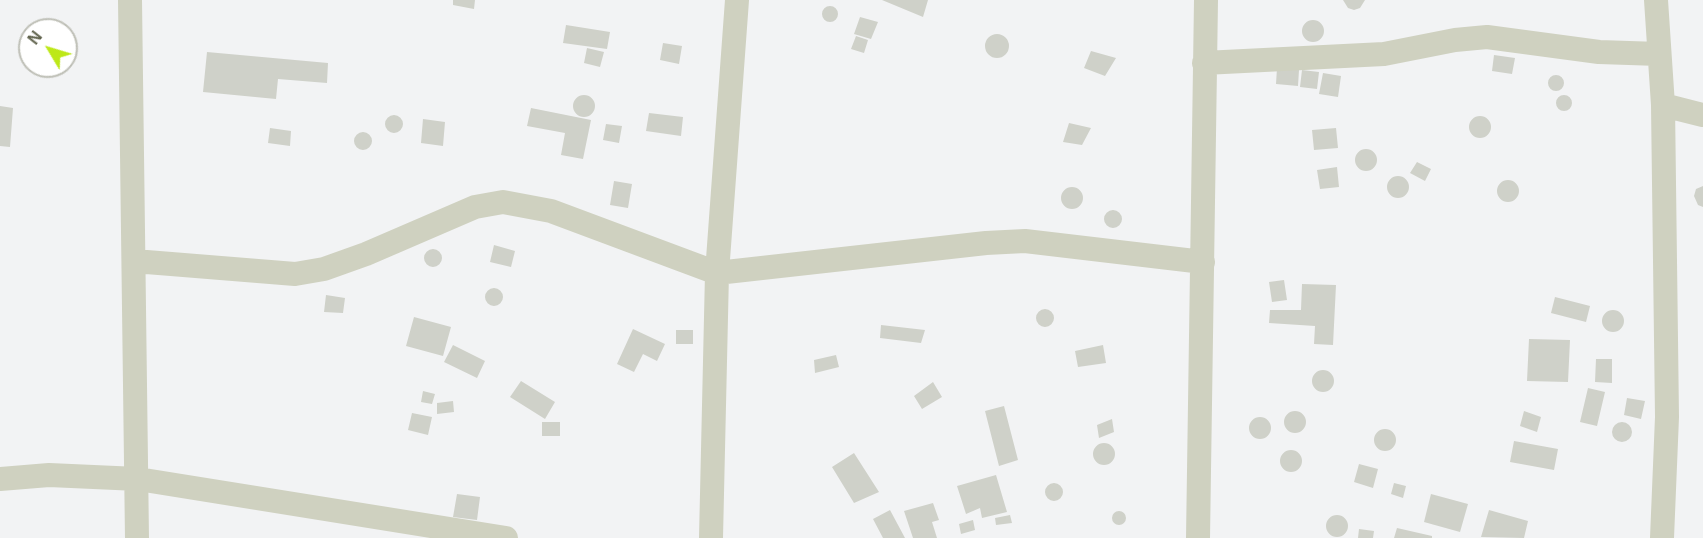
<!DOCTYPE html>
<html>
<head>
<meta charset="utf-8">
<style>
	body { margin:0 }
	#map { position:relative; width:1703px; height:538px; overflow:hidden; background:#f2f3f4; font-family:Arial,sans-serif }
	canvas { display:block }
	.north { position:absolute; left:18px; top:18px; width:60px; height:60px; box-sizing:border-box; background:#fff; border:2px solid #bebfb6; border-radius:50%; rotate:308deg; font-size:16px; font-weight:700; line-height:24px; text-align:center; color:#5d6049 }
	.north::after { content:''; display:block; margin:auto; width:21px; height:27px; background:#bde818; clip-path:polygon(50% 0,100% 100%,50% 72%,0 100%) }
</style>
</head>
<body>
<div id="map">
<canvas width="1703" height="538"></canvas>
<div class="north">N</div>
</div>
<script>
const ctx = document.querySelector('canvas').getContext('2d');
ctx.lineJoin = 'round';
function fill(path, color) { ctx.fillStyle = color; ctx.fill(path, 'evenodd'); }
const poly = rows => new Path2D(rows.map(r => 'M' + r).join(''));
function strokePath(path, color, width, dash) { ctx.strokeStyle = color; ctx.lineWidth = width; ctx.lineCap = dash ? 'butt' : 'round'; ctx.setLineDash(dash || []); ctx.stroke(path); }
const building = poly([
	[453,0,475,0,474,9,453,5],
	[882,0,928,0,923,17],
	[1343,0,1365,0,1360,8,1354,10,1348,8],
	'822 14a8 8 0 1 1 16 0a8 8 0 1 1-16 0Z',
	[860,17,878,22,871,39,854,34],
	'1302 31a11 11 0 1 1 22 0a11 11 0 1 1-22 0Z',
	[566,25,610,32,607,49,563,43],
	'985 46a12 12 0 1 1 24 0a12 12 0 1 1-24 0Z',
	[856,36,868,40,864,53,851,49],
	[663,43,682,46,679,64,660,60],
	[587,48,604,52,600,67,584,63],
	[1091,51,1116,58,1105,76,1084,68],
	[207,52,328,63,327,83,278,79,276,99,203,92],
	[1494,55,1515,58,1512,74,1492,71],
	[1277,68,1299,70,1298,86,1276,84],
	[1302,70,1319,72,1317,89,1300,87],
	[1323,73,1341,76,1338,97,1319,94],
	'1548 83a8 8 0 1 1 16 0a8 8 0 1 1-16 0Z',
	'1556 103a8 8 0 1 1 16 0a8 8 0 1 1-16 0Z',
	'573 106a11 11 0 1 1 22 0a11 11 0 1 1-22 0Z',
	[0,106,13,108,10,147,0,146],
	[531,108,591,120,583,159,561,155,565,133,527,126],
	[649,113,683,117,681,136,646,131],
	'385 124a9 9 0 1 1 18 0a9 9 0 1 1-18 0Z',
	'1469 127a11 11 0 1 1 22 0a11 11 0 1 1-22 0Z',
	[423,119,445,122,443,146,421,143],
	[1069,123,1091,128,1082,145,1063,142],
	[606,124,622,126,619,143,603,140],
	[270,128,291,131,290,146,268,143],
	[1336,128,1338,148,1314,150,1312,130],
	'354 141a9 9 0 1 1 18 0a9 9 0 1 1-18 0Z',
	'1355 160a11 11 0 1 1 22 0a11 11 0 1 1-22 0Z',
	[1417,162,1431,169,1425,181,1410,173],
	[1337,167,1339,187,1320,189,1317,170],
	'1387 187a11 11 0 1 1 22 0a11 11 0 1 1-22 0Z',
	'1497 191a11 11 0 1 1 22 0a11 11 0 1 1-22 0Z',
	[614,181,632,184,628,208,610,205],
	[1703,186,1703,207,1698,205,1694,196,1696,189],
	'1061 198a11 11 0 1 1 22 0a11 11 0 1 1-22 0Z',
	'1104 219a9 9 0 1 1 18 0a9 9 0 1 1-18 0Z',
	[494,245,515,251,511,267,490,262],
	'424 258a9 9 0 1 1 18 0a9 9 0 1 1-18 0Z',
	[1284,280,1287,300,1272,302,1269,282],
	[1302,284,1336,285,1333,345,1314,344,1315,326,1269,323,1270,310,1301,310],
	'485 297a9 9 0 1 1 18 0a9 9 0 1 1-18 0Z',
	[326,295,345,298,343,313,324,312],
	[1555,297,1590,306,1586,322,1551,313],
	'1036 318a9 9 0 1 1 18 0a9 9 0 1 1-18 0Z',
	'1602 321a11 11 0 1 1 22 0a11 11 0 1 1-22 0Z',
	[414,317,451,327,443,356,406,346],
	[881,325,925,330,921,343,880,338],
	[633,329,665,344,657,361,643,354,634,372,617,364],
	[676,330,693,330,693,344,676,344],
	[1529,339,1570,340,1568,382,1527,381],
	[453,345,485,361,477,378,444,362],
	[1103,345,1106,363,1078,367,1075,351],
	[836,355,839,367,815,373,814,360],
	[1596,359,1612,359,1612,383,1595,382],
	'1312 381a11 11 0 1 1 22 0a11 11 0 1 1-22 0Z',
	[521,381,555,402,545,419,510,397],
	[933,382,942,397,922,409,914,396],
	[1588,388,1605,392,1597,426,1580,422],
	[423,391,435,394,432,404,421,402],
	[1627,398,1645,401,1641,419,1624,415],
	[453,401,454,412,437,414,437,403],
	[1004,406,1018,460,999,466,985,411],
	[1524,411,1541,417,1537,432,1520,426],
	'1284 422a11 11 0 1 1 22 0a11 11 0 1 1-22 0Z',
	[412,413,432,417,428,435,408,430],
	'1249 428a11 11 0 1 1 22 0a11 11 0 1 1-22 0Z',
	[1112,419,1114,432,1099,438,1097,425],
	'1612 432a10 10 0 1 1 20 0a10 10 0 1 1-20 0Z',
	[542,422,560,422,560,436,542,436],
	'1374 440a11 11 0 1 1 22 0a11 11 0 1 1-22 0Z',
	[1514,441,1558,449,1554,470,1510,462],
	'1093 454a11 11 0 1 1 22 0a11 11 0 1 1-22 0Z',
	'1280 461a11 11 0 1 1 22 0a11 11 0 1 1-22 0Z',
	[854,453,879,492,854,503,832,467],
	[1359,464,1378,469,1373,488,1354,482],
	[996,475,1007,512,982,518,980,508,966,514,957,486],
	'1045 492a9 9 0 1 1 18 0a9 9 0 1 1-18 0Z',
	[1394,483,1406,486,1403,498,1391,494],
	[457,494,480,497,477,520,453,517],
	[1431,494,1468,504,1460,532,1424,522],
	[933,503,939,520,932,522,937,538,913,538,904,511],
	[890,510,905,538,883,538,873,519],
	[1489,510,1528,521,1524,538,1481,537],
	'1112 518a7 7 0 1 1 14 0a7 7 0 1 1-14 0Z',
	[1010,515,1012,523,996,525,995,518],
	'1326 526a11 11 0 1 1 22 0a11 11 0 1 1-22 0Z',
	[973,520,975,530,961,534,959,524],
	[1397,528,1432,536,1432,538,1394,538],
	[1359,529,1374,531,1373,538,1358,538]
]);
const street = poly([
	[130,0,137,538],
	[1656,0,1663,105,1667,417,1662,538],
	[1204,63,1384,54,1455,40,1487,37,1599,52,1659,54],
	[1663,105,1703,115],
	[134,261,295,274,324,269,366,254,475,207,503,202,551,211,717,273,986,243,1025,241,1203,262],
	[0,479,49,475,138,479,506,538],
	[711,538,717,273,737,0],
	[1198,538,1206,0]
]);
fill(building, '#cfd1c9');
strokePath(street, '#cfd1c0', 24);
</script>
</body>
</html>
